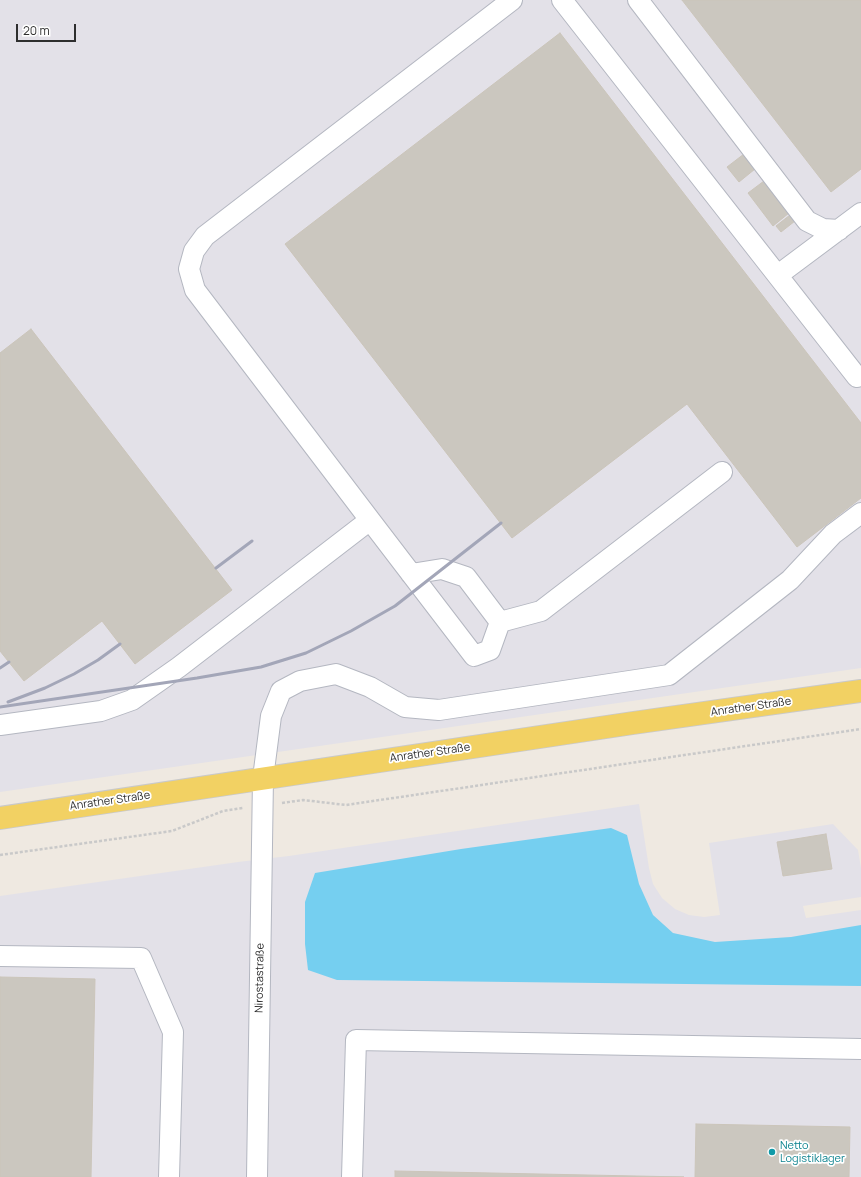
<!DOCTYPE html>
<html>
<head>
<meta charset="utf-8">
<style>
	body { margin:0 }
	#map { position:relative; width:861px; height:1177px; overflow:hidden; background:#efe9e1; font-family:Manrope,sans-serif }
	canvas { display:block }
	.scale { position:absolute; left:16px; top:24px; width:60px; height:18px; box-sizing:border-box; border:2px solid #2e2e2e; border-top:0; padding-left:5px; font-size:12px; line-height:14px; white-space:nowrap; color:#2e2e2e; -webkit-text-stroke:3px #fff; paint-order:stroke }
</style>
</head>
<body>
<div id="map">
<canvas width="861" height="1177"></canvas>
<div class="scale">20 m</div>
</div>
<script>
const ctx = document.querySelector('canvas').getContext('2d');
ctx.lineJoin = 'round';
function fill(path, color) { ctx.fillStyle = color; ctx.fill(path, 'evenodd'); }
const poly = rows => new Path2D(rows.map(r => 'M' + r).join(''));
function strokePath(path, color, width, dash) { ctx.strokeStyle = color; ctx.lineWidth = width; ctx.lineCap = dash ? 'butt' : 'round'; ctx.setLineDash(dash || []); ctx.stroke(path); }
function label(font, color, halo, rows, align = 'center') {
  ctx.font = font + ' Manrope,sans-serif'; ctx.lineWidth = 3.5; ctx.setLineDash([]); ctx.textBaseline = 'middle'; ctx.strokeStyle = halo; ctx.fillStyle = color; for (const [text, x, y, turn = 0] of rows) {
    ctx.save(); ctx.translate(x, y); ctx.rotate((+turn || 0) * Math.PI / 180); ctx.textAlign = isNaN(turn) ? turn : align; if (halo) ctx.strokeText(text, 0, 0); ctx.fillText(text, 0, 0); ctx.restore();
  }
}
const industrial = poly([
	[0,0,861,0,861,668,0,792],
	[639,804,649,868,653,884,662,898,675,909,689,915,704,917,720,915,709,843,833,824,858,850,861,868,861,897,803,906,806,918,861,910,861,1177,0,1177,0,896,238,862,289,856]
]);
const water = poly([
	[611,828,627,835,639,884,653,915,673,933,715,942,791,937,861,925,861,986,337,980,308,970,305,944,305,902,315,873,461,849]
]);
const building = poly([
	[682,0,861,0,861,169,831,192,682,0],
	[560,33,861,423,861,498,797,547,687,404,512,538,285,244,560,33],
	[744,154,755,169,739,182,727,167,744,154],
	[764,181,789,213,773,226,748,193,764,181],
	[790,215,795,221,781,232,776,226,790,215],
	[31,329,232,590,135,664,102,621,24,681,0,651,0,353,31,329],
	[826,834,832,869,783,876,777,842,826,834],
	[0,977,95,979,91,1177,0,1177,0,977],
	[696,1124,850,1127,849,1177,695,1177,696,1124],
	[395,1171,684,1177,395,1177,395,1171]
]);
const path = poly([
	[282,803,303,800,346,805,861,729],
	[0,855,172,831,223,811,243,808]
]);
const minor = poly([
	[562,0,857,377],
	[638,0,807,221,823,229,839,230],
	[778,275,861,213],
	[370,520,474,656,490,650,500,622,541,611,722,472],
	[411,574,442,569,466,577,500,622],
	[0,725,101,711,132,700,179,667,370,520,195,290,189,269,194,251,205,236,512,0],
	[0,956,141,958,173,1032,169,1177],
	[257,1177,263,778,271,716,281,691,300,681,336,674,370,687,405,707,439,710,669,675,790,580,833,534,861,513],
	[352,1177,356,1040,861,1049]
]);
const major = poly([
	[0,818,633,723,861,691]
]);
const rail = poly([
	[216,568,252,541],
	[0,668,9,662],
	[8,702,45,688,74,674,98,660,120,644],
	[0,707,197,678,261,667,306,653,351,631,395,606,501,523]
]);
const markers = [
	[772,1152,4,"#0f9aa8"]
];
const streetNames = [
	["Anrather Straße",751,707,-8],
	["Anrather Straße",430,753,-8],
	["Anrather Straße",110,801,-8],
	["Nirostastraße",260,978,-89]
];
const cultureNames = [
	["Netto",780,1146],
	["Logistiklager",780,1159]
];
fill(industrial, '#e3e1e8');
fill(water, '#75cff0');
fill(building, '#cbc7bf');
strokePath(building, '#cbc5ba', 1);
strokePath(minor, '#b4b7c1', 22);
strokePath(major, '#c9c9c9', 24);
strokePath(path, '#c9c9c9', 2.5, [3, 2]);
strokePath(minor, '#fff', 20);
strokePath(major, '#f2d163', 22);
strokePath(rail, '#a3a6b8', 3);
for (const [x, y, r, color] of markers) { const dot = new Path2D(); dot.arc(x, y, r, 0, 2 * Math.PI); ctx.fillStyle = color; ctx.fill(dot); strokePath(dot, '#fff', 1.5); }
label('11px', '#2e2e2e', '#fff', streetNames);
label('11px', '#0d838f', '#fff', cultureNames, 'left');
</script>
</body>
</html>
